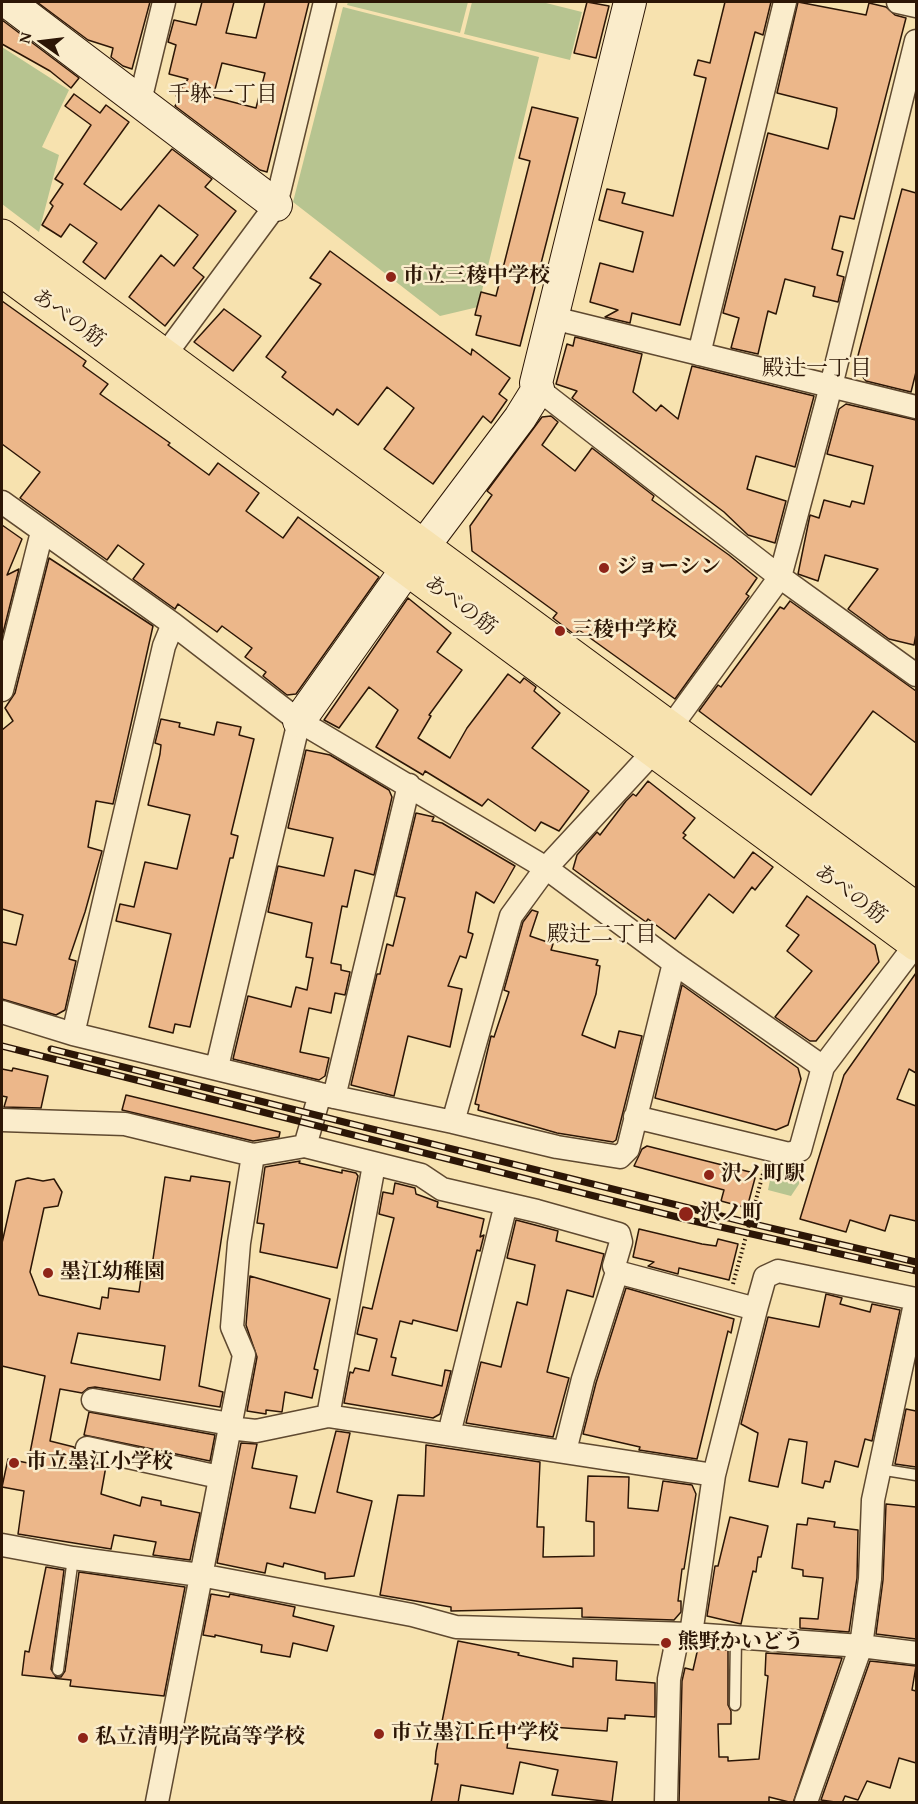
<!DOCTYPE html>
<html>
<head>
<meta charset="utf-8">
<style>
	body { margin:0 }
	#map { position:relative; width:918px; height:1804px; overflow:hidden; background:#f7e2af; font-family:"Gentium Book Plus",serif }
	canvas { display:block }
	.frame { position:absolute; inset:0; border:3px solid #2c1606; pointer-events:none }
	.north { position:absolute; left:12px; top:12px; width:60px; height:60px; -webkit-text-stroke:4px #faeccb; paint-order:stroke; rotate:284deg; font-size:16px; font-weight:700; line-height:24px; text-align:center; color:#2c1606 }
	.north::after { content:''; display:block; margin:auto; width:21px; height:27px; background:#2c1606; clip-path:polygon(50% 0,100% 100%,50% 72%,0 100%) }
</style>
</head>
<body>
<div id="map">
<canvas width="918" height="1804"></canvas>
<div class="frame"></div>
<div class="north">N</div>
</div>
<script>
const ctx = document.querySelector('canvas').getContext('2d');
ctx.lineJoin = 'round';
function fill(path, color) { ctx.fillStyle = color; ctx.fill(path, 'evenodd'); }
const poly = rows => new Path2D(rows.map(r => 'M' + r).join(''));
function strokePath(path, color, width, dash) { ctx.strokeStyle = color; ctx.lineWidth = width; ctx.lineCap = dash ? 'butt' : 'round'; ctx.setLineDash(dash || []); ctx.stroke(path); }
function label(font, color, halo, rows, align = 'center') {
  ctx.font = font + ' "Gentium Book Plus","Noto Serif JP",serif'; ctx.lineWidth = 5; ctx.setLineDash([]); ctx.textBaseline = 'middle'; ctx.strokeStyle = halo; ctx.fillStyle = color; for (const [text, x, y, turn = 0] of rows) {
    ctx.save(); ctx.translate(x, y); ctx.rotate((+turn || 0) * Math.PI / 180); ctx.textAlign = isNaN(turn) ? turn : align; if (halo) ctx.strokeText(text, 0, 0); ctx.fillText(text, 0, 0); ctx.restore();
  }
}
const green = poly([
	[348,2,468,2,460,33,347,5],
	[472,2,542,2,582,12,570,60,464,34],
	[343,7,539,57,478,307,440,316,293,202],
	[2,47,69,90,42,147,59,155,39,232,2,204],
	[776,1168,800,1173,799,1184,791,1196,768,1190,771,1175]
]);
const building = poly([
	[37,2,150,2,132,69,123,66,111,57,113,48,88,40,37,2],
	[202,2,234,2,226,33,256,38,265,2,309,2,267,172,260,170,175,106,180,99,176,96,188,79,169,74,176,45,168,42,174,20,196,25,202,2],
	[222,63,265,73,256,108,213,97,222,63],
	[587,2,609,6,596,58,574,53,587,2],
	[725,2,771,2,763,35,755,32,680,325,632,313,630,323,605,317,618,310,590,302,600,263,633,272,643,232,599,220,607,189,625,193,622,203,673,216,706,78,694,75,698,60,710,63,725,2],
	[798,2,866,15,869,3,886,7,895,15,906,18,854,219,840,216,832,249,843,252,837,275,844,277,838,302,813,296,815,287,785,279,776,314,768,311,758,354,731,348,739,318,723,313,768,133,828,149,836,116,837,108,777,93,798,2],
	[2,20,79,78,71,88,50,71,2,44,2,20],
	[74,94,100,113,106,105,129,122,84,184,121,210,172,149,212,179,205,187,236,211,193,268,204,277,165,326,129,297,161,255,174,266,198,235,159,205,105,279,83,262,97,243,70,224,61,237,42,225,53,206,50,203,63,184,55,179,91,125,65,106,74,94],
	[532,107,578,118,520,346,476,335,481,316,475,315,481,292,496,296,530,161,519,158,532,107],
	[902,189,916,193,916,372,911,392,866,381,855,367,902,189],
	[330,251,471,355,472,349,510,378,499,394,507,400,491,423,483,416,433,484,384,449,414,408,387,387,358,425,337,409,333,415,282,377,286,372,266,357,321,284,310,278,330,251],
	[2,301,86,361,83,366,108,384,100,394,170,443,168,445,209,475,218,463,259,493,246,511,283,538,298,517,379,577,296,694,287,695,263,676,266,672,245,657,252,648,222,626,217,632,178,604,175,609,133,579,144,564,118,545,107,560,20,498,40,472,2,444,2,301],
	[224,309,261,336,233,371,194,342,224,309],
	[575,337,642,354,633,392,656,411,661,405,678,419,692,366,814,396,795,467,756,456,747,489,786,501,775,543,748,535,724,512,572,398,577,391,556,384,567,344,573,346,575,337],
	[846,404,916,420,916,634,914,645,889,639,848,609,878,569,825,555,818,581,798,574,810,515,819,518,824,500,850,507,852,501,864,504,873,466,827,454,839,409,846,404],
	[551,416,558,422,542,445,575,471,592,448,654,496,652,500,729,555,757,578,746,594,749,596,675,699,579,630,575,635,553,618,557,613,472,551,470,526,492,495,487,491,542,417,551,416],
	[2,525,22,539,7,575,19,569,2,637,2,525],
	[49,558,153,626,113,804,96,801,88,847,102,851,85,912,69,959,76,961,65,1010,56,1015,2,999,2,942,16,945,23,915,2,909,2,730,13,721,5,708,15,693,49,558],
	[408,598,451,633,437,652,462,670,429,715,431,716,418,738,450,758,467,728,508,674,520,683,524,678,536,687,534,691,560,713,532,748,589,791,559,831,541,822,535,831,488,799,482,806,425,771,423,775,376,747,398,710,369,687,339,728,324,720,408,598],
	[790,601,916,691,916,743,873,711,811,795,699,711,718,685,721,687,780,607,784,609,790,601],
	[161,719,180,723,179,727,214,735,217,722,241,727,239,735,254,739,231,834,238,836,233,858,230,858,190,1027,175,1024,173,1033,149,1027,171,934,116,921,120,904,134,907,145,862,177,869,190,815,148,805,160,754,161,745,155,743,161,719],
	[306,750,330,755,389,790,392,797,374,875,355,870,347,907,342,906,331,963,341,965,341,970,350,972,345,995,335,993,331,1013,309,1008,300,1052,329,1058,325,1076,319,1080,233,1059,248,996,291,1007,296,987,307,990,313,958,306,957,312,923,268,912,278,866,324,876,333,838,288,828,306,750],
	[648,781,695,818,683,833,686,835,683,838,734,878,753,852,773,867,755,890,752,887,733,913,709,894,675,939,648,919,646,922,629,910,573,869,577,855,597,832,600,835,626,801,633,794,636,796,648,781],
	[416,813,434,817,432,821,442,823,515,866,494,903,476,892,468,932,473,934,466,958,460,956,448,986,462,989,450,1047,408,1036,394,1096,351,1085,377,974,380,974,387,944,393,946,405,898,396,896,416,813],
	[807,896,875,945,879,962,816,1041,810,1041,775,1017,812,971,787,951,799,935,786,926,807,896],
	[532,910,538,912,530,936,553,944,551,950,598,960,596,965,600,966,596,994,582,1035,615,1048,619,1031,642,1036,616,1140,613,1142,557,1133,478,1110,479,1105,475,1104,491,1036,494,1037,509,992,504,990,523,922,532,910],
	[916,973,916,1073,909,1069,897,1099,916,1106,916,1221,890,1215,885,1231,850,1220,846,1232,800,1219,844,1075,916,973],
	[682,985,798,1068,801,1079,788,1125,776,1130,655,1098,682,985],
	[13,1068,48,1076,41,1108,4,1107,7,1097,2,1096,2,1069,12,1071,13,1068],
	[126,1095,280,1132,279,1137,253,1141,122,1110,126,1095],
	[647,1146,750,1172,755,1178,747,1208,721,1201,724,1190,634,1166,642,1149,647,1146],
	[300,1161,299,1163,342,1173,342,1170,356,1173,358,1176,337,1268,260,1252,264,1224,257,1223,265,1167,300,1161],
	[191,1176,230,1182,199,1386,223,1392,220,1407,95,1387,88,1388,82,1393,60,1389,50,1441,74,1447,78,1458,106,1466,101,1494,140,1506,142,1497,161,1501,161,1505,200,1513,190,1560,153,1555,156,1542,114,1535,111,1549,18,1534,24,1491,2,1487,8,1459,28,1463,45,1376,2,1366,2,1243,16,1181,28,1178,43,1181,54,1179,62,1192,58,1206,44,1208,30,1272,39,1295,100,1309,102,1297,108,1298,109,1288,139,1292,142,1271,151,1273,165,1177,190,1181,191,1176],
	[78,1333,165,1346,160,1380,71,1363,78,1333],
	[395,1183,415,1188,416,1194,438,1202,437,1207,484,1219,480,1237,484,1235,480,1251,477,1250,457,1331,413,1320,412,1324,400,1321,391,1357,396,1358,392,1375,442,1386,445,1370,451,1371,440,1414,433,1418,344,1403,350,1372,353,1373,355,1368,369,1371,377,1339,357,1334,363,1307,372,1309,394,1218,379,1214,383,1192,393,1194,395,1183],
	[516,1220,558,1231,556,1241,604,1254,593,1297,567,1290,547,1372,569,1378,553,1437,466,1423,481,1362,501,1367,517,1302,527,1305,535,1265,507,1258,516,1220],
	[639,1229,702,1244,716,1246,718,1239,738,1244,729,1280,679,1268,678,1274,648,1266,654,1262,633,1257,639,1229],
	[250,1276,330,1299,314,1369,318,1370,312,1398,285,1392,282,1412,266,1410,266,1414,247,1411,257,1357,246,1325,250,1276],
	[626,1288,734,1319,731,1333,728,1331,697,1459,639,1450,640,1447,583,1434,596,1383,626,1288],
	[826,1294,842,1298,840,1304,870,1312,872,1304,900,1310,872,1441,865,1439,858,1467,835,1461,830,1482,825,1481,823,1488,802,1483,807,1442,789,1439,778,1487,749,1481,758,1433,741,1424,768,1317,819,1327,826,1294],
	[906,1409,916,1411,916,1467,895,1464,906,1409],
	[89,1412,215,1435,210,1461,84,1435,89,1412],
	[336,1431,350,1433,337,1492,372,1501,354,1576,325,1579,325,1573,284,1563,283,1567,267,1563,265,1573,217,1563,241,1443,257,1444,252,1468,297,1476,290,1508,315,1513,336,1431],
	[426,1445,540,1462,537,1527,544,1527,543,1557,594,1556,594,1522,586,1521,588,1476,629,1477,628,1508,658,1511,663,1481,692,1485,696,1494,684,1569,682,1569,678,1601,681,1601,681,1612,674,1620,582,1617,582,1608,451,1611,451,1607,380,1595,398,1495,424,1496,426,1445],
	[886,1504,916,1507,916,1639,876,1634,883,1580,886,1504],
	[730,1517,768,1526,761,1557,758,1557,756,1572,753,1571,741,1624,707,1616,715,1566,718,1566,730,1517],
	[808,1518,835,1522,834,1527,858,1530,857,1578,849,1632,800,1628,800,1618,818,1619,823,1578,803,1576,803,1570,792,1568,797,1524,807,1525,808,1518],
	[46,1567,64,1570,51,1669,56,1677,61,1677,65,1671,79,1572,185,1587,164,1696,70,1686,71,1680,22,1675,25,1651,29,1652,46,1567],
	[211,1594,229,1597,230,1594,295,1607,293,1616,334,1626,327,1651,293,1643,290,1657,261,1652,262,1645,215,1635,215,1637,203,1635,211,1594],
	[458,1641,519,1653,518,1655,573,1667,573,1658,617,1661,616,1680,655,1683,655,1717,625,1715,625,1719,608,1718,607,1731,510,1724,507,1748,617,1762,612,1802,552,1795,558,1770,520,1762,513,1794,461,1785,458,1803,431,1803,438,1764,435,1764,436,1752,458,1641],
	[698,1648,728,1650,728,1705,731,1711,731,1724,718,1724,719,1757,728,1757,728,1761,759,1759,768,1676,765,1675,766,1653,842,1658,793,1803,769,1797,769,1803,679,1803,682,1681,685,1668,693,1670,698,1648],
	[870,1661,916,1666,912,1690,916,1691,916,1763,899,1758,890,1788,867,1781,858,1800,845,1796,842,1803,821,1800,870,1661]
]);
const path = poly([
	[733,1284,764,1170]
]);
const lane = poly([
	[879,1469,916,1475],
	[58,1670,73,1558],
	[735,1705,736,1637]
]);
const street = poly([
	[898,2,916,6],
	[140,101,164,2],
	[553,318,916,407],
	[699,354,785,2],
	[165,355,276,205,325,2],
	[538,389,780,577,916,675],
	[2,502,173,624,299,721,546,868,674,963,823,1067],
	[2,690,42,532],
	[670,728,780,577,831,386,916,41],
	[655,750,546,868,511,916,453,1122,557,1147,620,1157,628,1149,674,963],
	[2,1012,73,1034,320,1094,453,1122],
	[73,1034,164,646,173,624],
	[217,1067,299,721],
	[334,1097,409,785],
	[635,1117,789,1154,800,1150,823,1067,916,944],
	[2,1120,125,1124,253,1155,305,1146,421,1175,442,1189,537,1211,619,1234,621,1242,614,1266,617,1272,756,1309,765,1277,778,1271,916,1299],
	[305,1146,320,1094],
	[93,1400,230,1424],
	[328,1416,374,1165],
	[229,1428,256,1431,328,1416,714,1475],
	[449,1434,506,1204],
	[87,1448,219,1477],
	[565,1451,583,1379,617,1272],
	[2,1545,73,1558,200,1575,412,1615,456,1627,691,1634,861,1646,916,1653],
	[691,1634,714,1475,756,1309],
	[157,1802,244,1355,232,1327,239,1243,253,1155],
	[666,1802,669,1679,678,1635],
	[806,1802,861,1646,870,1579,873,1500,916,1299]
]);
const secondary = poly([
	[8,2,276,205],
	[299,721,408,567,520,418,538,389,536,383,630,2]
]);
const primary = poly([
	[2,236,916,909],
	[2,270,916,944]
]);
const rail = poly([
	[2,1046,685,1219,916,1271],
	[51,1049,749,1223,916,1262]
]);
const markers = [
	[391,277,6,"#8f2418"],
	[604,568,6,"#8f2418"],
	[560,631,6,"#8f2418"],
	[709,1175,6,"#8f2418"],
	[686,1214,8,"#8f2418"],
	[48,1273,6,"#8f2418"],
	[14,1463,6,"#8f2418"],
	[666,1643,6,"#8f2418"],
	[379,1734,6,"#8f2418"],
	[83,1738,6,"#8f2418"]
];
const poiNames = [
	["市立三稜中学校",403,277],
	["ジョーシン",616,568],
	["三稜中学校",572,631],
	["沢ノ町駅",721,1175],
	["沢ノ町",700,1214],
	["墨江幼稚園",60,1273],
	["市立墨江小学校",26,1463],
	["熊野かいどう",678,1643],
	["市立墨江丘中学校",391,1734],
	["私立清明学院高等学校",95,1738]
];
const streetNames = [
	["あべの筋",68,319,36],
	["あべの筋",460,606,37],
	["あべの筋",850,895,37]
];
const neighbourhoodNames = [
	["千躰一丁目",223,95],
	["殿辻一丁目",817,369],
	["殿辻二丁目",602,935]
];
fill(green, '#b7c490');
fill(building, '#ecb78a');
strokePath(building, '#2c1606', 1.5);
strokePath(lane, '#5f4930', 13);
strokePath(street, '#5f4930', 25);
strokePath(secondary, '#2c1606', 34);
strokePath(primary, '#2c1606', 35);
strokePath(path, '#2c1606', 4, [1.5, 3]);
strokePath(lane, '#faeccb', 10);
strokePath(street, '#faeccb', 22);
strokePath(secondary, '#faeccb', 32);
strokePath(primary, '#f7e2af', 33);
strokePath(rail, '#2c1606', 7);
strokePath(rail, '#faeccb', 4.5, [14]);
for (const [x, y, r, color] of markers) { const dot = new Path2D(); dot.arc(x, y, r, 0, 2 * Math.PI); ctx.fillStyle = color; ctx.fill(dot); strokePath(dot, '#faeccb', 2); }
label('bold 21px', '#2c1606', '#faeccb', poiNames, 'left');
label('21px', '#2c1606', '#faeccb', streetNames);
label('22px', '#2c1606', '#faeccb', neighbourhoodNames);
</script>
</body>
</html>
